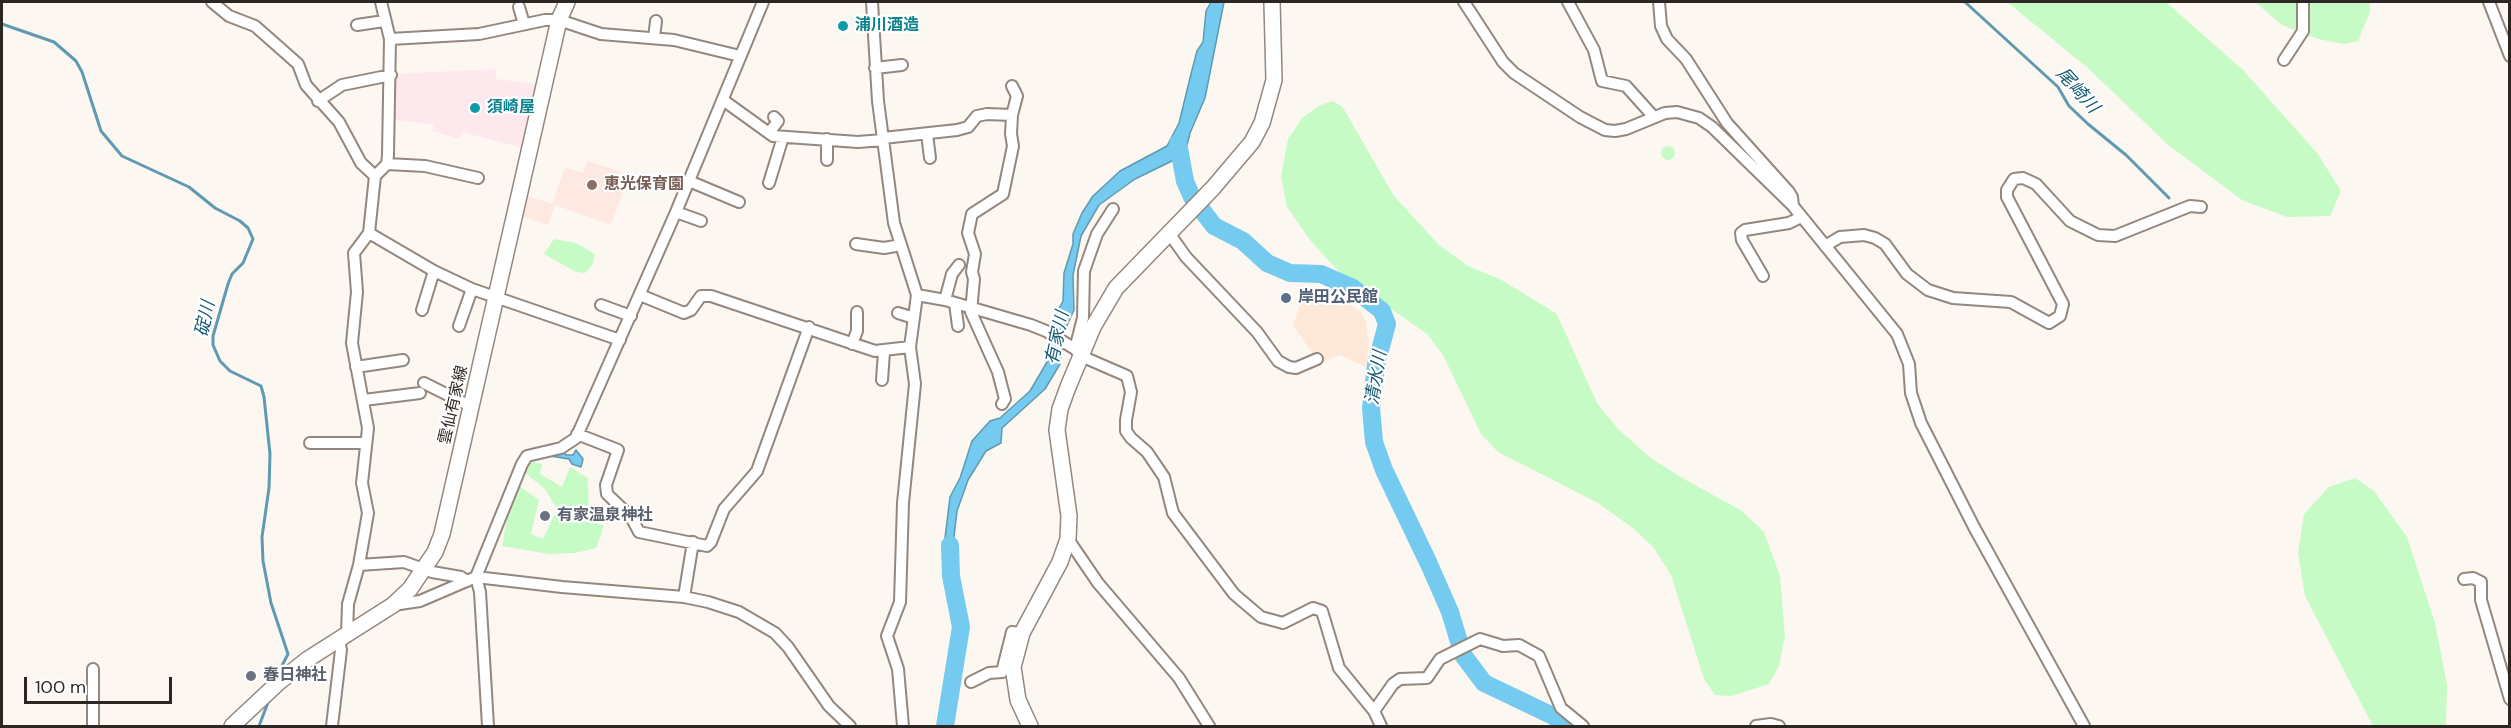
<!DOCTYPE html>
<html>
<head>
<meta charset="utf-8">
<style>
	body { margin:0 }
	#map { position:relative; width:2511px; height:728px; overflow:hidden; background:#fdf7f2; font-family:"DM Sans",sans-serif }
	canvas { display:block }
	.frame { position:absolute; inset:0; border:3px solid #2d2723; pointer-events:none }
	.scale { position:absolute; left:24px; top:677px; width:148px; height:27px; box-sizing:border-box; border:3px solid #2d2723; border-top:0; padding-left:8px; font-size:18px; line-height:21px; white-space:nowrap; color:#2d2723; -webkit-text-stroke:4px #fff; paint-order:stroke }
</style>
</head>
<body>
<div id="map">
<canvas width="2511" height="728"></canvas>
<div class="frame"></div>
<div class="scale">100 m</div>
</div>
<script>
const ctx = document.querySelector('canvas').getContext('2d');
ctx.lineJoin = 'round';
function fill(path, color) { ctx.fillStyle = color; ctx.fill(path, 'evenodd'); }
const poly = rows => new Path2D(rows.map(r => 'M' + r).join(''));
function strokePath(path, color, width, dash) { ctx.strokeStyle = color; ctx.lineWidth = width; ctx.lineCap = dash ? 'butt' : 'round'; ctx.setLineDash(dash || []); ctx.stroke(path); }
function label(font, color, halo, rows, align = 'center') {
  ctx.font = font + ' "DM Sans","Noto Sans JP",sans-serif'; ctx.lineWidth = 4.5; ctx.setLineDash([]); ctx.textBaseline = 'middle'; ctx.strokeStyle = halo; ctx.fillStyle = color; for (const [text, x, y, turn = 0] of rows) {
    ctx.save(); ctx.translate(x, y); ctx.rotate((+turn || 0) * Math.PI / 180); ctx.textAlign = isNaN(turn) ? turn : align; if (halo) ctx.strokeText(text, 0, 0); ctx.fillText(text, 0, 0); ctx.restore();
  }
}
const commercial = poly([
	[495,69,496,79,537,84,523,148,462,132,459,139,433,131,433,124,394,120,394,74]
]);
const built = poly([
	[1305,291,1349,304,1361,312,1366,322,1369,345,1366,367,1340,355,1319,363,1293,325]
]);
const education = poly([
	[587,161,629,175,611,225,555,205,548,225,516,214,523,194,552,204,565,167,583,173]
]);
const green = poly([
	[2007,2,2166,2,2243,70,2318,154,2341,191,2330,216,2287,217,2242,200,2167,144,2088,68],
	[2255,2,2370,2,2370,12,2358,41,2344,44,2318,39,2282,25],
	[1332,101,1342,106,1394,196,1439,245,1468,266,1500,279,1557,314,1597,403,1619,430,1652,459,1684,479,1742,511,1764,532,1780,576,1785,636,1779,666,1769,684,1731,696,1715,695,1704,679,1671,575,1653,547,1634,529,1598,503,1498,452,1481,434,1443,355,1427,334,1340,273,1310,240,1287,207,1281,177,1288,139,1303,117,1321,105],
	'1661 153a7 7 0 1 1 14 0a7 7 0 1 1-14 0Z',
	[554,239,576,243,595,254,593,264,585,273,576,272,544,254],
	[532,462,542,464,540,474,562,487,570,467,588,478,589,519,604,526,596,548,575,553,549,554,502,546,509,507,518,485,539,500,531,534,543,539,557,509,545,489,524,472],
	[2355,478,2374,491,2407,537,2435,623,2447,685,2446,726,2373,726,2305,596,2298,553,2304,514,2329,487]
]);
const water = poly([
	[1211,2,1224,2,1205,98,1190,133,1187,145,1174,160,1135,179,1099,205,1081,236,1073,275,1074,310,1064,332,1060,364,1045,389,1002,428,1001,443,986,451,968,480,957,511,949,579,945,538,950,497,960,478,972,441,990,421,1000,418,1030,391,1050,357,1054,318,1063,301,1064,273,1073,244,1073,234,1082,213,1093,196,1120,171,1167,146,1179,123,1192,70,1197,51,1203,42,1206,11,1211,2],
	[576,450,583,459,581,467,572,464,569,459,550,456,563,451,566,455,573,455,576,450]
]);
const stream = poly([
	[1965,2,2058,87,2069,106,2088,124,2126,155,2169,198],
	[2,24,54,42,76,61,82,72,101,131,122,156,189,187,215,208,240,221,248,228,253,239,243,263,232,274,228,284,213,336,213,345,220,361,230,371,261,386,264,397,270,454,269,488,262,537,263,561,271,603,288,654,276,677],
	[259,726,269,700]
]);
const river = poly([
	[1178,143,1185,181,1192,197,1214,226,1243,241,1267,263,1290,273,1321,274,1353,288,1382,311,1387,324,1376,365,1371,408,1374,442,1384,470,1429,564,1450,612,1463,655,1484,683,1553,716,1569,726],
	[945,726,961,627,951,576,950,545]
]);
const street = poly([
	[212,2,229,16,255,26,298,64,306,85,339,122,361,163,375,176],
	[872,2,878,101,894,223,917,295,910,347,915,384,903,503,900,602,887,636,898,669,903,726],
	[1464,2,1503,62,1514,73,1580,117,1605,130,1615,131,1626,129,1665,113,1677,112,1699,118,1712,127,1793,206,1897,334,1909,364,1911,393,1921,423,1974,527,2084,726],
	[1568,2,1594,50,1602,81,1626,86,1653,116],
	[1659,2,1661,26,1667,39,1686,59,1727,123,1789,192,1792,197,1793,206],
	[2489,2,2510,56],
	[519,7,524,24],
	[357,25,384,21],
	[654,38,656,21],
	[390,39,479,34,545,20,559,20,601,34,674,40,740,56],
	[2284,60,2303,31,2303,2],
	[875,68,902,65],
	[723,100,773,136,858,142,883,140],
	[318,101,342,85,391,75],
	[769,133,778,121,774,117],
	[927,134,930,158],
	[883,138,957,130,968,127,977,116,987,114,1012,115],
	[827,139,827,160],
	[387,164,425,166,478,178],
	[689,181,739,202],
	[769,183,783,137],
	[676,212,701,221],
	[369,233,434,271,472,289,620,340],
	[1169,233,1186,257,1257,332,1278,361,1289,367,1296,368,1317,359],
	[856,244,884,248,901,245],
	[1825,246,1840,237,1864,235,1875,238,1885,244,1907,274,1928,290,1953,298,2011,302,2049,323,2060,316,2063,304,2007,197,2007,190,2014,179,2023,178,2036,184,2070,221,2098,235,2115,236,2190,206,2201,207],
	[1763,276,1742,240,1741,233,1745,230,1789,223,1801,217],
	[640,295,684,313,691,310,701,296,711,296,875,351,910,347],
	[917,295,945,300,1031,325,1046,331,1075,349,1081,356,1127,376,1131,392,1126,420,1126,431,1131,438,1147,452,1164,477,1173,513,1234,594,1261,617,1283,623,1313,608,1322,611,1339,668,1374,711,1381,726],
	[945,300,952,274,959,265],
	[955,303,958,326],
	[601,305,631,316],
	[422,310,434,271],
	[898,313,914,318],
	[459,326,472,289],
	[852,344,857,331,857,312],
	[1075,349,1083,318,1084,271,1097,234,1113,209],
	[356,367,403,360],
	[882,380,884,352],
	[424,383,472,407],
	[364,400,420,393],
	[1002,404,1005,399,998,372,971,312,974,279,972,272,975,254,968,233,972,214,1003,194,1013,146,1011,134,1012,115,1017,96,1012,86],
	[577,434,618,450,606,485,607,494,631,517,639,532,707,546,711,542,724,509,757,471,809,327],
	[310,443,366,443],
	[1068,539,1098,583,1179,678,1209,726],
	[359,565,404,562,432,572,461,577,467,581],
	[2464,579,2473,578,2481,582,2481,600,2510,699],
	[684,597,693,542],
	[393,605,420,601,476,577,562,587,684,597,708,602,739,612,775,633,788,647,829,706,850,726],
	[347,635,348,604,359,565,368,513,362,483,368,428,352,343,357,292,354,253,369,233,375,176,387,164,388,155,390,39,381,2],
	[971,682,989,673,1002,672,1012,632,1022,633],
	[1374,711,1393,684,1400,679,1427,678,1440,659,1480,639,1503,646,1519,645,1539,656,1561,708,1583,726],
	[93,726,93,669],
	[332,726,341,650,339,640],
	[488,726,480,592,476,577,522,464,527,456,561,448,576,438,676,212,763,2],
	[1756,726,1771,724,1779,726]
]);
const secondary = poly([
	[232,726,279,682,308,659,393,605,410,589,435,552,442,534,559,20,567,2],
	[1030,726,1018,700,1013,667,1022,633,1060,562,1068,539,1069,516,1057,430,1060,409,1068,387,1093,327,1116,288,1213,188,1252,142,1262,123,1274,80,1272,2]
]);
const markers = [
	[843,26,6,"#0f9aa8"],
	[475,108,6,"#0f9aa8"],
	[592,185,6,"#8d6e63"],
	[1286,298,6,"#5c6f8a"],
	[545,516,6,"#6b7280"],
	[251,676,6,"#6b7280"]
];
const cultureNames = [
	["浦川酒造",855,26],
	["須崎屋",487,108]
];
const educationNames = [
	["恵光保育園",604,185]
];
const serviceNames = [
	["岸田公民館",1298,298]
];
const streetNames = [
	["雲仙有家線",454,405,-77]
];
const worshipNames = [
	["有家温泉神社",557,516],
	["春日神社",263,676]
];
const waterNames = [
	["尾崎川",2077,91,48],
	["碇川",206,319,-78],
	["有家川",1058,338,-78],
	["清水川",1377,378,-81]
];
fill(commercial, '#fde8ee');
fill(built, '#fee8d8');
fill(education, '#fde9e2');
fill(green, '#c6fbc5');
fill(water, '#74caef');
strokePath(water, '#5f99b2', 1.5);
strokePath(stream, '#5f99b2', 3);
strokePath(river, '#74caef', 18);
strokePath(street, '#94877d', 14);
strokePath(secondary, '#94877d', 18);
strokePath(street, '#fff', 10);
strokePath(secondary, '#fff', 15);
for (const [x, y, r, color] of markers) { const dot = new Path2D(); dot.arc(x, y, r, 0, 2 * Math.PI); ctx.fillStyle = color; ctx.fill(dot); strokePath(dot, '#fff', 2); }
label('bold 16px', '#0d838f', '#fff', cultureNames, 'left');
label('bold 16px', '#785e54', '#fff', educationNames, 'left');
label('bold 16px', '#4e5e75', '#fff', serviceNames, 'left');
label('16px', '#2d2723', '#fff', streetNames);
label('bold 16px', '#5b616d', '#fff', worshipNames, 'left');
label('italic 18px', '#145972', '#fff', waterNames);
</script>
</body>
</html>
